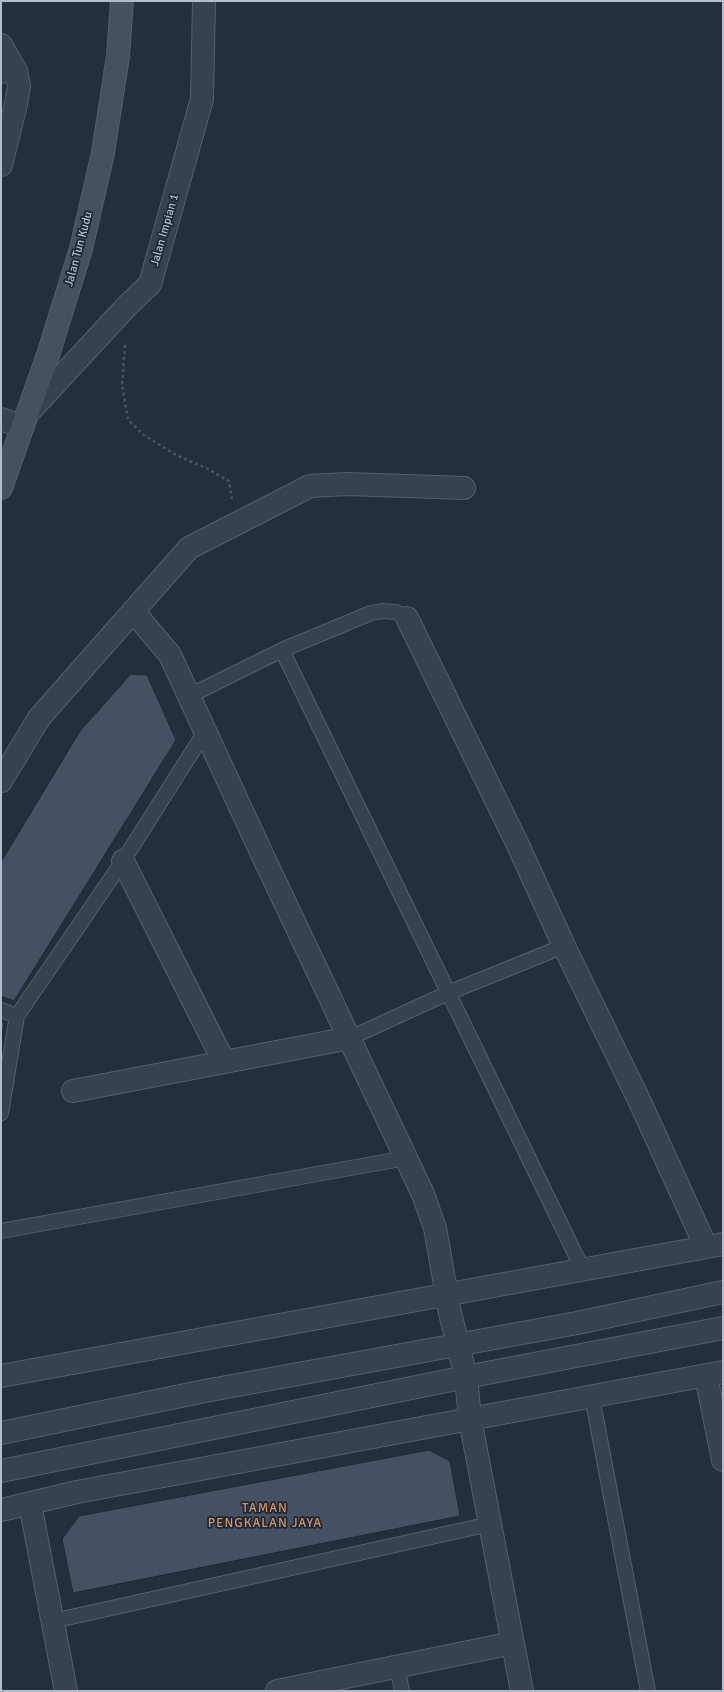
<!DOCTYPE html>
<html>
<head>
<meta charset="utf-8">
<style>
	body { margin:0 }
	#map { position:relative; width:724px; height:1692px; overflow:hidden; background:#242f3e; font-family:Signika,sans-serif }
	canvas { display:block }
	.frame { position:absolute; inset:0; border:2px solid #b4bcc9; pointer-events:none }
</style>
</head>
<body>
<div id="map">
<canvas width="724" height="1692"></canvas>
<div class="frame"></div>
</div>
<script>
const ctx = document.querySelector('canvas').getContext('2d');
ctx.lineJoin = 'round';
function fill(path, color) { ctx.fillStyle = color; ctx.fill(path, 'evenodd'); }
const poly = rows => new Path2D(rows.map(r => 'M' + r).join(''));
function strokePath(path, color, width, dash) { ctx.strokeStyle = color; ctx.lineWidth = width; ctx.lineCap = dash ? 'butt' : 'round'; ctx.setLineDash(dash || []); ctx.stroke(path); }
function label(font, color, halo, rows, align = 'center') {
  ctx.font = font + ' Signika,sans-serif'; ctx.lineWidth = 3.5; ctx.setLineDash([]); ctx.textBaseline = 'middle'; ctx.strokeStyle = halo; ctx.fillStyle = color; for (const [text, x, y, turn = 0] of rows) {
    ctx.save(); ctx.translate(x, y); ctx.rotate((+turn || 0) * Math.PI / 180); ctx.textAlign = isNaN(turn) ? turn : align; if (halo) ctx.strokeText(text, 0, 0); ctx.fillText(text, 0, 0); ctx.restore();
  }
}
const building = poly([
	[131,674,147,675,176,740,14,1001,1,996,1,862,80,731,131,674],
	[1,1022,4,1023,1,1040,1,1022],
	[429,1450,450,1461,460,1516,73,1593,62,1539,79,1516,429,1450]
]);
const path = poly([
	[125,345,122,385,128,420,144,435,176,455,208,469,229,481,232,499]
]);
const lane = poly([
	[1,76,16,71],
	[282,650,583,1270],
	[189,696,282,650,371,613,382,611,396,612,407,618],
	[1,1010,17,1016],
	[350,1038,448,993,564,946],
	[1,1113,17,1016,123,861,206,730],
	[1,1231,406,1158],
	[592,1397,648,1691],
	[53,1621,490,1524],
	[397,1667,402,1691]
]);
const street = poly([
	[1,45,16,71,19,86,16,104,1,165],
	[27,414,127,306,150,284,202,99,204,1],
	[1,419,22,427],
	[133,611,170,655,261,852,423,1194,435,1228,450,1313,466,1377,470,1419,522,1691],
	[407,618,517,843,564,946,639,1100,706,1247],
	[1,781,39,718,189,548,310,486,347,484,464,488],
	[123,861,224,1062],
	[73,1091,350,1038],
	[1,1376,723,1244],
	[706,1376,723,1460],
	[1,1433,205,1391,577,1323,723,1292],
	[1,1471,466,1377,723,1328],
	[30,1504,66,1691],
	[1,1510,77,1492,723,1372],
	[277,1691,513,1643]
]);
const secondary = poly([
	[1,488,48,355,81,249,103,153,118,56,122,1]
]);
const streetNames = [
	["Jalan Impian 1",165,230,-74],
	["Jalan Tun Kudu",79,249,-75]
];
const neighbourhoodNames = [
	["TAMAN",265,1509],
	["PENGKALAN JAYA",265,1524]
];
fill(building, '#455162');
strokePath(building, '#1f2835', 1);
strokePath(lane, '#565f6c', 16);
strokePath(street, '#565f6c', 24);
strokePath(secondary, '#565f6c', 24);
strokePath(path, '#44595c', 2.5, [3, 3]);
strokePath(lane, '#38414e', 14);
strokePath(street, '#38414e', 22);
strokePath(secondary, '#465061', 22);
label('12px', '#b4bcc9', '#1d2633', streetNames);
ctx.letterSpacing = '1px';
label('13px', '#d59563', '#1d2633', neighbourhoodNames);
ctx.letterSpacing = '0px';
</script>
</body>
</html>
